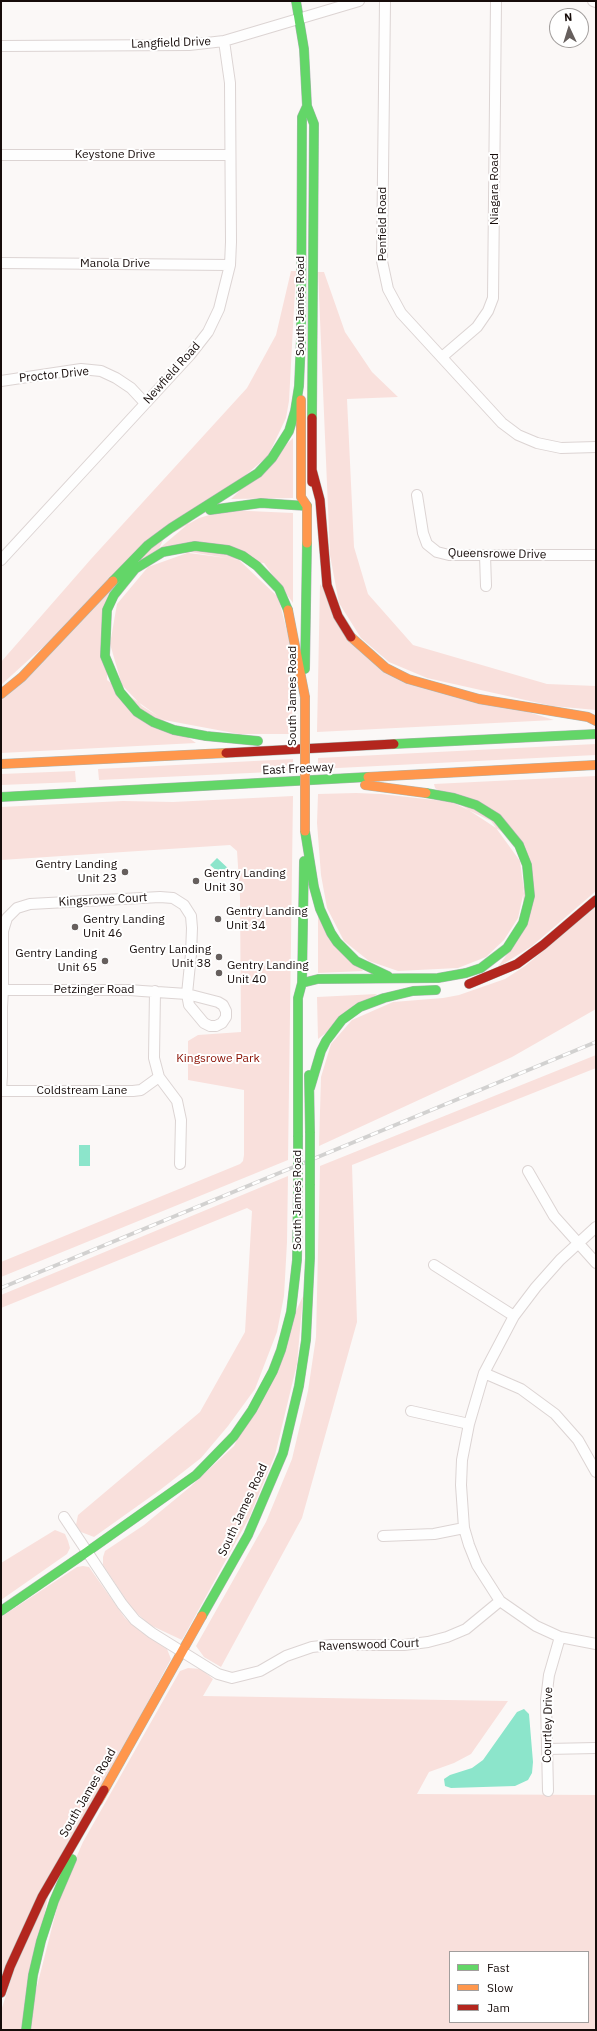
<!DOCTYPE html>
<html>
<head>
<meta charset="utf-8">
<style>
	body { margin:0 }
	#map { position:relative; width:597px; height:2031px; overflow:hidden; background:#fbf8f7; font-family:"IBM Plex Sans",sans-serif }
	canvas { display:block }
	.frame { position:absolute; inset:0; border:2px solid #160c0a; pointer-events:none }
	.legend { position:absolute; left:449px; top:1951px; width:140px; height:72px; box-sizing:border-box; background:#fff; border:1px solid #a29e9d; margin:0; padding:5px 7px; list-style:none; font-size:12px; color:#160c0a }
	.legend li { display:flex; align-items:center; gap:8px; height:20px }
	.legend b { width:20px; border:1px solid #a29e9d }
	.north { position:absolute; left:549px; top:8px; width:40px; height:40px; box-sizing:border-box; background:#fff; border:1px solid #a29e9d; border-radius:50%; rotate:356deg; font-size:11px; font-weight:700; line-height:16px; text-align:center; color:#160c0a }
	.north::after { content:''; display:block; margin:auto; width:14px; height:18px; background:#665f5d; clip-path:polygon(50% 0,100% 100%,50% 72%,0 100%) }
</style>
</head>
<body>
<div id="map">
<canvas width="597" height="2031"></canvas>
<div class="frame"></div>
<ul class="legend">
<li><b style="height:5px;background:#63d668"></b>Fast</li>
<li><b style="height:5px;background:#ff974d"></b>Slow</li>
<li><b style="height:5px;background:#b3261e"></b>Jam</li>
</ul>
<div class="north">N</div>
</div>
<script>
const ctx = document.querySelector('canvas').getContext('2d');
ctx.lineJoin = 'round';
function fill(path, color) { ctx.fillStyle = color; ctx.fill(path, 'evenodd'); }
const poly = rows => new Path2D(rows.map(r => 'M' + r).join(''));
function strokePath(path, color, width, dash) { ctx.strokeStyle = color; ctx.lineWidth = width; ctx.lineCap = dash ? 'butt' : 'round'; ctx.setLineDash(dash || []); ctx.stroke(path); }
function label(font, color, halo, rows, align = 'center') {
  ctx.font = font + ' "IBM Plex Sans",sans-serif'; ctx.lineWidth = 4; ctx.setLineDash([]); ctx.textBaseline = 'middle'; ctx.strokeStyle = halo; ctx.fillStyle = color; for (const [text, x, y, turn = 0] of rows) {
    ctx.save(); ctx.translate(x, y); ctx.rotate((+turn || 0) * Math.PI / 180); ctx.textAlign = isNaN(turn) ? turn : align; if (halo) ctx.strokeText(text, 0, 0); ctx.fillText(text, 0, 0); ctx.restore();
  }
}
const green = poly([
	[291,271,296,271,289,401,286,418,268,456,34,655,1,685,1,662,91,559,247,388,276,335],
	[318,272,324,272,345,332,372,372,398,397,347,399,354,547,368,594,413,645,547,684,596,686,596,710,552,706,427,678,389,662,361,638,339,603,330,555],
	[293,438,293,498,231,499],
	[227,510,293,513,293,603,264,563,159,549,164,538,199,518],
	[190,552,239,560,278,597,290,642,293,734,239,734,164,720,142,706,122,685,110,644,117,604,148,567],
	[320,584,376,665,554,720,317,732],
	[111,586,107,680,196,743,1,753,1,698],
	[596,744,596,755,318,769,318,758],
	[293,759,293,771,99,780,98,769],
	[75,771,76,782,1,785,1,774],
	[596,776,596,891,532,946,497,968,522,934,525,847,435,788,434,784],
	[356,793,381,794,452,802,491,821,520,861,524,891,518,918,504,940,486,957,458,968,398,971,369,961,344,941,327,908,321,875,317,823,318,794],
	[293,796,288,1160,1,1277,1,1262,240,1164,243,1161,244,1155,244,1090,188,1080,188,1041,198,1035,241,1032,240,897,237,851,230,845,1,860,1,807,123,801,173,802],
	[596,907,596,1009,512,1057,319,1146,321,1077,331,1044,352,1020,393,1002,443,998,459,995,505,979,525,966],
	[318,916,363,971,318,973],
	[377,994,318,1039,317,997],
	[596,1055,596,1068,352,1165,357,1322,302,1518,221,1667,204,1657,196,1646,266,1522,292,1459,308,1391,316,1337,320,1166],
	[288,1176,287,1242,284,1296,277,1332,255,1389,228,1426,201,1458,160,1490,94,1537,81,1532,76,1525,78,1515,200,1412,245,1332,252,1211,247,1208,1,1308,1,1295],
	[303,1296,297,1364,275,1455,249,1518,182,1640,150,1625,132,1609,103,1565,103,1557,105,1551,144,1525,190,1487,234,1446],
	[55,1530,65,1534,68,1541,70,1548,67,1554,1,1600,1,1563],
	[83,1566,89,1567,125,1618,140,1631,167,1649,171,1659,1,1976,1,1617,77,1567],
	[188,1668,201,1669,213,1679,203,1696,508,1701,471,1754,454,1763,429,1772,417,1794,596,1795,596,2030,30,2030,34,1998,61,1892,83,1842,180,1671],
	[450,1952,588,1952,588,2022,450,2022],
	[49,1892,21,2030,1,2030,1,2011,15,1967]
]);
const water = poly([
	[217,858,231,871,225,878,210,865],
	[79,1145,90,1145,90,1166,79,1166],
	[524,1709,529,1714,533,1762,532,1773,528,1780,515,1786,451,1788,445,1786,444,1779,450,1775,472,1768,483,1760,517,1712]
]);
const street = poly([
	[385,1,382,261,388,289,401,313,502,423,518,435,537,443,561,448,596,447],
	[593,1,596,2],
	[1,46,189,45,224,41,359,1],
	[1,155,230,155],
	[1,263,230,265],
	[442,357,477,327,488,311,493,298,496,1],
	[1,381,81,369,101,371,116,378,131,388,145,403],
	[417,495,423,533,427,544,437,552,449,555,596,555],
	[485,555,486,586],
	[1,560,190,355,208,332,219,309,230,265,231,242,230,83,224,41],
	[1,990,130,990,142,991,187,994,191,954,192,928,191,916,184,905,173,898,160,897,30,904,17,908,7,918,3,931,3,990,2,1007,2,1076,1,1091],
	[155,991,154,1058,159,1077,177,1101,181,1120,180,1164],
	[187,994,218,1002,223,1005,226,1011,226,1017,222,1023,216,1026,210,1026,204,1023,189,1005,187,994],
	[1,1091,133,1091,141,1090,159,1077],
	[528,1171,554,1216,596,1263],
	[596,1227,560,1260,536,1287,514,1316,484,1373,469,1424,462,1460,461,1485,464,1528,469,1545,477,1565,500,1601,536,1626,560,1637,596,1644],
	[434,1265,514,1316],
	[484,1373,521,1389,555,1414,578,1440,596,1472],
	[411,1411,469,1424],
	[64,1517,122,1604,135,1620,152,1633,218,1674,232,1678,260,1671,286,1656,312,1647,331,1645,404,1645,428,1642,447,1637,466,1629,500,1601],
	[383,1536,434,1534,464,1528],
	[547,1749,596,1748],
	[548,1791,546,1700,549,1675,560,1637]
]);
const fast = poly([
	[296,1,304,49,307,106,314,124,312,418],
	[301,351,302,117,307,106],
	[210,510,261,503,307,506],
	[113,581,148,545,171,528,258,473,272,458,289,431,295,411,299,386,301,339],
	[305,669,307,543],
	[258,741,206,736,174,730,153,722,137,712,120,692,105,656,107,610,114,595,135,569,163,552,195,546,228,550,243,556,257,566,279,589,288,610],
	[394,744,596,734],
	[1,797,368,777],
	[305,831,314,887,320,909,331,933,337,942,356,961,388,976],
	[302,983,318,979,438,978,466,973,481,968,507,948,523,923,530,896,527,865,519,845,497,818,476,805,454,798,426,793],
	[309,1075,310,1133],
	[310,1088,321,1051,326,1041,342,1020,360,1007,384,998,413,991,436,990],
	[298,1137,298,998,302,983,304,861],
	[87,1552,196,1475,234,1436,252,1410,273,1371,281,1350,291,1312,297,1260,298,1189],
	[1,1611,87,1552],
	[202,1616,248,1535,283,1453,299,1386,306,1340,310,1258,310,1184],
	[26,2030,33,1975,41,1941,54,1901,72,1859]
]);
const slow = poly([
	[301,400,301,497,307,506,307,543],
	[288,610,305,697],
	[351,637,386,668,408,679,479,699,588,717,596,721],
	[1,694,22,677,113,581],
	[1,764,226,753],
	[368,777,596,765],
	[365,785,426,793],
	[98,1801,202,1616]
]);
const jam = poly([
	[312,470,320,500,327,585,338,616,351,637],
	[312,482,312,418],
	[226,753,394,744],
	[469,984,517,964,543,945,596,900],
	[1,1993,10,1967,42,1897,104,1790]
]);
const rail = poly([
	[1,1288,596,1042]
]);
const fastBridge = poly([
	[310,1133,310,1184],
	[298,1137,298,1189]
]);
const slowBridge = poly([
	[305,697,305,831]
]);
const markers = [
	[125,872,4,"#665f5d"],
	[196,881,4,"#665f5d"],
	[218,919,4,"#665f5d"],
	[75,927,4,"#665f5d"],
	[219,957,4,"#665f5d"],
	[105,961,4,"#665f5d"],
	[219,973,4,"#665f5d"]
];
const streetNames = [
	["Langfield Drive",171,43,-2],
	["Keystone Drive",115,155],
	["Niagara Road",495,189,-90],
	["Penfield Road",383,224,-90],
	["Manola Drive",115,264],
	["South James Road",301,306,-90],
	["Newfield Road",172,373,-48],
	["Proctor Drive",54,375,-6],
	["Queensrowe Drive",497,554,1],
	["South James Road",293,696,-90],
	["East Freeway",298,769,-3],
	["Kingsrowe Court",103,900,-3],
	["Petzinger Road",94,990],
	["Coldstream Lane",82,1091],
	["South James Road",298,1200,-90],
	["South James Road",243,1510,-65],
	["Ravenswood Court",369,1645,-2],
	["Courtley Drive",548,1725,-89],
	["South James Road",88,1793,-60]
];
const poiNames = [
	["Gentry Landing",117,865,"right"],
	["Unit 23",117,879,"right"],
	["Gentry Landing",204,874],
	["Unit 30",204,888],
	["Gentry Landing",226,912],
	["Unit 34",226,926],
	["Gentry Landing",83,920],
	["Unit 46",83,934],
	["Gentry Landing",211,950,"right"],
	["Unit 38",211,964,"right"],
	["Gentry Landing",97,954,"right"],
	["Unit 65",97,968,"right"],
	["Gentry Landing",227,966],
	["Unit 40",227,980]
];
const parkNames = [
	["Kingsrowe Park",218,1059]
];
fill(green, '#f9e0dc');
fill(water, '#8ce5cb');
strokePath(street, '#dcd4d3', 12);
strokePath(fast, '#abb5b1', 10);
strokePath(slow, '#abb5b1', 10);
strokePath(jam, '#abb5b1', 10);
strokePath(street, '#fefefe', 10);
strokePath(fast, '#63d668', 9);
strokePath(slow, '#ff974d', 9);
strokePath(jam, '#b3261e', 9);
strokePath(rail, '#d2d1d0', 4);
strokePath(rail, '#fff', 2.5, [8]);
strokePath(fastBridge, '#abb5b1', 10, []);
strokePath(slowBridge, '#abb5b1', 10, []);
strokePath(fastBridge, '#63d668', 9);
strokePath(slowBridge, '#ff974d', 9);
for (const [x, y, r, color] of markers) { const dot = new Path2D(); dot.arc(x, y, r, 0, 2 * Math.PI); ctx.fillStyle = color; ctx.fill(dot); strokePath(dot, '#fff', 1.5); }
label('12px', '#160c0a', '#fff', streetNames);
label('12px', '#160c0a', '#fff', poiNames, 'left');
label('12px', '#890e00', '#fff', parkNames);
</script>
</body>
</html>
